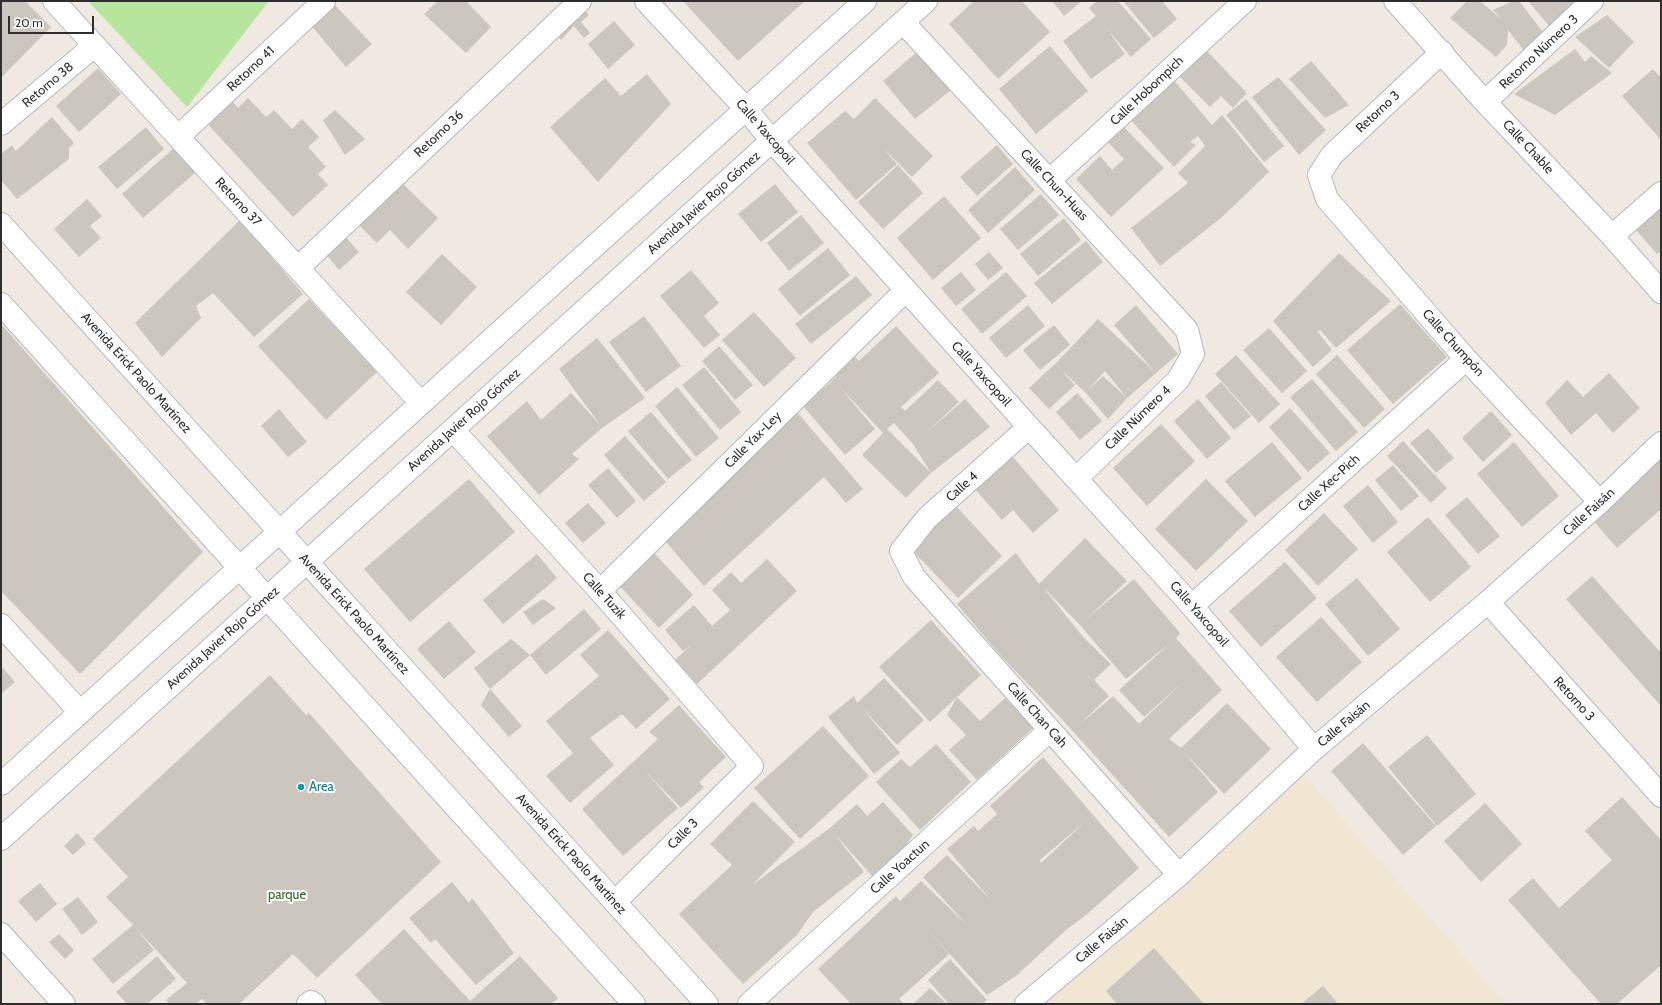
<!DOCTYPE html>
<html>
<head>
<meta charset="utf-8">
<style>
	body { margin:0 }
	#map { position:relative; width:1662px; height:1005px; overflow:hidden; background:#efe9e1; font-family:Cabin,sans-serif }
	canvas { display:block }
	.frame { position:absolute; inset:0; border:2px solid #2e2e2e; pointer-events:none }
	.scale { position:absolute; left:8px; top:16px; width:86px; height:18px; box-sizing:border-box; border:2px solid #2e2e2e; border-top:0; padding-left:5px; font-size:12px; line-height:14px; white-space:nowrap; color:#2e2e2e; -webkit-text-stroke:3px #fff; paint-order:stroke }
</style>
</head>
<body>
<div id="map">
<canvas width="1662" height="1005"></canvas>
<div class="frame"></div>
<div class="scale">20 m</div>
</div>
<script>
const ctx = document.querySelector('canvas').getContext('2d');
ctx.lineJoin = 'round';
function fill(path, color) { ctx.fillStyle = color; ctx.fill(path, 'evenodd'); }
const poly = rows => new Path2D(rows.map(r => 'M' + r).join(''));
function strokePath(path, color, width, dash) { ctx.strokeStyle = color; ctx.lineWidth = width; ctx.lineCap = dash ? 'butt' : 'round'; ctx.setLineDash(dash || []); ctx.stroke(path); }
function label(font, color, halo, rows, align = 'center') {
  ctx.font = font + ' Cabin,sans-serif'; ctx.lineWidth = 4; ctx.setLineDash([]); ctx.textBaseline = 'middle'; ctx.strokeStyle = halo; ctx.fillStyle = color; for (const [text, x, y, turn = 0] of rows) {
    ctx.save(); ctx.translate(x, y); ctx.rotate((+turn || 0) * Math.PI / 180); ctx.textAlign = isNaN(turn) ? turn : align; if (halo) ctx.strokeText(text, 0, 0); ctx.fillText(text, 0, 0); ctx.restore();
  }
}
const education = poly([
	[1305,776,1506,1004,1046,1004]
]);
const green = poly([
	[88,1,269,1,187,107]
]);
const building = poly([
	[1,1,25,1,51,27,1,78],
	[331,1,372,44,346,67,310,24],
	[438,1,466,1,491,27,466,53,424,14],
	[683,1,805,1,738,61],
	[974,1,1022,1,1050,32,998,79,949,24],
	[1052,1,1082,1,1064,16],
	[1097,1,1118,1,1151,39,1131,57,1107,29,1125,54,1091,79,1063,41,1096,16,1089,8],
	[1123,1,1162,1,1177,19,1154,38],
	[1467,1,1480,1,1501,19,1493,10,1513,1,1519,1,1546,36,1525,52,1508,30,1507,45,1496,57,1450,18],
	[1528,1,1572,1,1576,5,1550,27],
	[581,5,589,15,581,22,590,33,584,38,574,26,561,40,553,29],
	[1607,15,1634,42,1609,68,1575,37],
	[614,21,635,45,608,69,588,44],
	[1050,46,1088,91,1036,134,999,89],
	[1575,49,1585,62,1591,56,1612,73,1555,115,1514,94],
	[918,51,951,90,915,119,883,81],
	[1207,51,1247,93,1233,108,1221,96,1210,107,1180,77],
	[1311,61,1349,105,1325,118,1289,79],
	[98,68,121,94,79,132,56,106],
	[1653,69,1661,78,1661,140,1622,96],
	[647,74,671,104,598,182,550,127,605,78,621,96],
	[1278,77,1326,130,1299,155,1252,97],
	[1172,78,1212,125,1222,115,1269,172,1221,218,1160,266,1131,228,1188,183,1178,173,1205,146,1198,136,1190,142,1196,145,1174,167,1127,116],
	[227,95,238,108,248,98,266,117,274,110,292,129,302,119,319,137,308,147,326,167,318,174,328,185,293,217,202,118],
	[875,98,933,156,912,177,884,149,897,164,856,200,807,143,845,111,854,119],
	[1246,99,1284,146,1264,162,1226,115],
	[335,110,365,139,345,155,323,120],
	[52,117,74,143,69,148,69,159,17,199,1,180,1,154,12,145,16,151],
	[1119,122,1164,168,1111,217,1076,179,1100,156,1112,170,1124,159,1103,137],
	[146,127,164,149,117,189,98,167],
	[997,145,1013,164,977,196,960,177],
	[175,147,196,172,143,218,122,194],
	[898,165,923,193,883,229,858,202],
	[1015,167,1035,190,988,233,968,210],
	[401,182,438,218,408,249,390,230,377,243,356,222],
	[775,184,798,212,761,242,738,214],
	[1041,194,1059,215,1018,250,1000,229],
	[944,196,981,238,933,280,897,238],
	[87,199,102,216,90,226,101,238,79,257,54,229],
	[1661,207,1661,251,1657,254,1635,229],
	[801,215,824,243,789,271,767,243],
	[1064,218,1081,240,1038,276,1020,254],
	[240,220,303,294,254,337,213,293,196,306,201,318,162,357,135,323],
	[341,232,359,252,339,270,322,249],
	[1086,241,1103,262,1052,304,1034,283],
	[828,248,850,275,800,316,778,289],
	[989,252,1003,268,988,280,975,264],
	[1339,253,1391,301,1336,348,1320,330,1318,332,1332,350,1313,367,1273,321],
	[442,254,477,287,441,325,406,292],
	[691,270,719,303,704,316,720,335,704,348,660,296],
	[961,272,976,290,956,306,941,288],
	[1006,272,1027,296,982,334,961,309],
	[856,276,872,295,811,344,795,324],
	[309,299,377,372,326,420,258,346],
	[1400,304,1447,357,1393,404,1347,350],
	[1028,305,1045,326,1006,358,989,338],
	[1136,305,1178,354,1127,398,1105,371,1087,391,1103,376,1127,398,1108,419,1085,392,1059,368,1075,385,1049,409,1029,388,1055,364,1098,319,1154,371,1114,325],
	[754,312,796,358,764,387,722,340],
	[644,316,681,366,646,392,609,342],
	[1,324,203,552,80,674,1,591],
	[1054,325,1070,345,1040,370,1023,350],
	[896,326,939,373,901,407,905,411,938,380,959,402,927,432,965,399,990,427,931,473,906,498,862,455,883,433,839,386,875,429,845,455,803,406,833,380,851,353,859,361],
	[894,423,913,444,931,473,887,429],
	[1269,328,1307,371,1282,393,1243,350],
	[597,338,645,398,602,428,572,454,579,459,539,495,487,436,527,401,541,420,571,393,601,426,559,369],
	[719,346,753,385,735,400,702,361],
	[1236,355,1280,404,1259,423,1215,374],
	[1337,355,1385,409,1364,428,1316,374],
	[704,367,741,412,720,430,682,385],
	[1609,373,1640,408,1613,433,1596,413,1571,435,1545,403,1567,380,1583,397],
	[1312,379,1358,432,1336,451,1290,397],
	[1221,382,1251,416,1234,430,1205,396],
	[677,387,719,438,696,457,655,406],
	[1077,393,1102,421,1080,440,1056,412],
	[1198,399,1231,438,1207,459,1174,421],
	[1290,408,1330,453,1308,472,1269,427],
	[279,409,307,442,288,457,261,426],
	[796,411,863,489,846,503,824,477,704,586,659,534],
	[1491,411,1512,435,1483,462,1462,438],
	[651,412,692,460,668,479,628,431],
	[1161,424,1195,461,1147,506,1113,468],
	[1428,428,1454,458,1436,473,1410,443],
	[625,436,666,482,644,501,604,455],
	[1403,441,1447,488,1431,503,1387,456],
	[1272,442,1302,478,1255,517,1225,481],
	[1514,442,1559,496,1522,527,1477,474],
	[1661,455,1661,509,1617,548,1591,518],
	[1012,456,1059,510,1033,533,1013,510,1002,520,974,488],
	[1393,465,1419,496,1401,511,1375,480],
	[608,468,636,501,617,518,588,485],
	[469,479,515,532,410,622,364,569],
	[1206,479,1248,521,1196,571,1155,529],
	[1368,485,1398,522,1373,543,1343,506],
	[1467,497,1500,536,1478,554,1445,515],
	[588,503,606,523,583,543,565,523],
	[954,504,1002,556,958,598,908,546],
	[1324,513,1358,549,1318,586,1285,550],
	[1428,517,1471,567,1430,602,1387,552],
	[1085,538,1127,581,1085,620,1134,579,1180,633,1176,638,1222,690,1169,739,1181,748,1227,703,1271,749,1224,794,1184,752,1218,792,1169,837,1058,715,1000,655,957,604,1016,553,1039,584],
	[1043,587,1080,625,1126,679,1171,642,1119,690,1144,717,1183,682,1139,724,1113,696,1079,725,1109,696,1094,680,1111,664,1084,638],
	[648,546,693,595,659,628,613,579],
	[537,554,557,578,503,624,483,600],
	[767,559,797,591,697,684,675,660,691,645,683,651,665,630,694,605,712,626,730,610,712,590,731,572,741,583],
	[1285,562,1317,598,1261,647,1229,611],
	[1592,576,1661,653,1661,706,1566,599],
	[1357,578,1400,629,1368,656,1325,604],
	[543,599,556,608,533,625,523,612],
	[584,609,601,629,546,675,530,655,490,689,474,668,511,639,530,655],
	[1321,617,1362,662,1317,702,1276,657],
	[931,620,981,675,930,722,879,667],
	[449,621,476,652,444,679,417,649],
	[608,630,670,699,636,729,622,714,590,738,614,765,570,803,546,776,573,753,546,721,599,676,580,655],
	[1,666,15,682,1,694],
	[270,675,306,715,309,713,441,862,317,978,293,954,239,1004,207,1004,202,999,196,1004,169,1004,166,1000,187,983,134,926,154,950,113,984,92,959,133,925,106,897,128,877,93,839],
	[884,678,924,720,897,745,862,708,900,753,874,774,828,717,854,696,857,703],
	[490,689,522,726,509,737,481,705],
	[957,697,980,721,1005,698,1033,728,977,780,949,750,966,735,947,715],
	[679,705,726,757,699,782,704,787,681,808,644,770,678,808,623,856,582,809,658,739,649,732],
	[823,726,869,776,800,839,754,788],
	[1427,735,1476,794,1437,826,1388,767],
	[1363,743,1436,826,1403,855,1331,771],
	[936,744,971,782,920,830,876,782,901,759,910,767],
	[1043,757,1139,868,1086,915,1066,930,1016,976,987,995,925,927,949,954,899,999,904,1004,851,1004,818,969,896,896,900,901,921,881,967,925,923,877,947,855,992,901,947,849,974,826,978,831,997,814,990,806],
	[1086,821,1041,863,1040,860],
	[1622,797,1661,840,1661,965,1617,1004,1601,1004,1508,900,1533,878,1559,908,1612,860,1585,831],
	[753,801,795,842,752,885,830,828,857,804,867,816,883,802,913,835,900,854,873,877,833,832,864,872,813,912,797,935,743,984,679,914,732,865,710,844],
	[1485,803,1522,844,1481,882,1444,841],
	[77,833,86,843,73,855,64,846],
	[452,882,469,903,472,898,514,953,476,985,435,939,431,943,409,918],
	[40,883,57,904,36,922,18,901],
	[78,897,98,922,82,935,62,909],
	[404,929,470,1001,520,956,558,998,551,1004,382,1004,355,975],
	[59,934,74,950,65,959,49,942],
	[1154,948,1204,1004,1117,1004,1106,991],
	[157,956,176,979,147,1004,127,1004,116,992],
	[950,959,987,1000,982,1004,949,1004,928,980],
	[1323,986,1338,1004,1301,1004],
	[930,988,947,1004,913,1004]
]);
const street = poly([
	[54,1,421,403],
	[646,1,746,109,772,141,1029,427,1192,606,1314,749],
	[1395,1,1485,102,1612,236,1661,292],
	[903,22,1187,330,1193,354,1178,380,1077,478],
	[1442,52,1332,155,1319,175,1327,199,1466,359,1600,502],
	[1485,102,1592,1],
	[1,124,94,46],
	[178,137,324,1],
	[1050,180,1245,1],
	[1612,236,1661,193],
	[298,268,580,1],
	[1029,427,927,518,901,551,914,577,1179,875],
	[453,430,600,591,752,766,615,902],
	[600,591,906,290],
	[1488,602,1661,796],
	[1192,606,1466,359],
	[1,625,80,712],
	[1,934,64,1004],
	[308,1004,311,1002,314,1004],
	[749,1004,1050,730],
	[1026,1004,1179,875,1314,749,1488,602,1600,502,1661,443]
]);
const secondary = poly([
	[1,224,707,1004],
	[1,304,634,1004],
	[1,784,865,1],
	[1,839,926,1]
]);
const markers = [
	[301,787,4,"#0f9aa8"]
];
const streetNames = [
	["Retorno Número 3",1539,52,-43],
	["Retorno 41",251,69,-43],
	["Retorno 38",48,85,-40],
	["Calle Hobompich",1147,91,-43],
	["Retorno 3",1378,112,-43],
	["Calle Yaxcopoil",765,132,49],
	["Retorno 36",439,134,-43],
	["Calle Chable",1528,147,47],
	["Calle Chun-Huas",1054,185,47],
	["Retorno 37",238,202,47],
	["Avenida Javier Rojo Gómez",704,203,-42],
	["Calle Chumpón",1453,343,48],
	["Avenida Erick Paolo Martínez",136,373,48],
	["Calle Yaxcopoil",981,374,48],
	["Calle Número 4",1138,418,-44],
	["Avenida Javier Rojo Gómez",464,420,-42],
	["Calle Yax-Ley",753,440,-45],
	["Calle Xec-Pich",1329,483,-42],
	["Calle 4",962,487,-42],
	["Calle Faisán",1589,512,-42],
	["Calle Tuzik",604,596,48],
	["Avenida Erick Paolo Martínez",354,614,48],
	["Calle Yaxcopoil",1199,614,49],
	["Avenida Javier Rojo Gómez",223,638,-42],
	["Retorno 3",1574,699,48],
	["Calle Chan Cah",1037,715,48],
	["Calle Faisán",1344,724,-40],
	["Calle 3",683,834,-45],
	["Avenida Erick Paolo Martínez",571,854,48],
	["Calle Yoactun",900,867,-42],
	["Calle Faisán",1102,940,-40]
];
const cultureNames = [
	["Area",309,787]
];
const parkNames = [
	["parque",287,895]
];
fill(education, '#f0e6d1');
fill(green, '#b6e59e');
fill(building, '#cbc7bf');
strokePath(street, '#b4b7c1', 24);
strokePath(secondary, '#b4b7c1', 24);
strokePath(street, '#fff', 22);
strokePath(secondary, '#fff', 22);
for (const [x, y, r, color] of markers) { const dot = new Path2D(); dot.arc(x, y, r, 0, 2 * Math.PI); ctx.fillStyle = color; ctx.fill(dot); strokePath(dot, '#fff', 1.5); }
label('13px', '#2e2e2e', '#fff', streetNames);
label('13px', '#0d838f', '#fff', cultureNames, 'left');
label('13px', '#2c6e1b', '#fff', parkNames);
</script>
</body>
</html>
